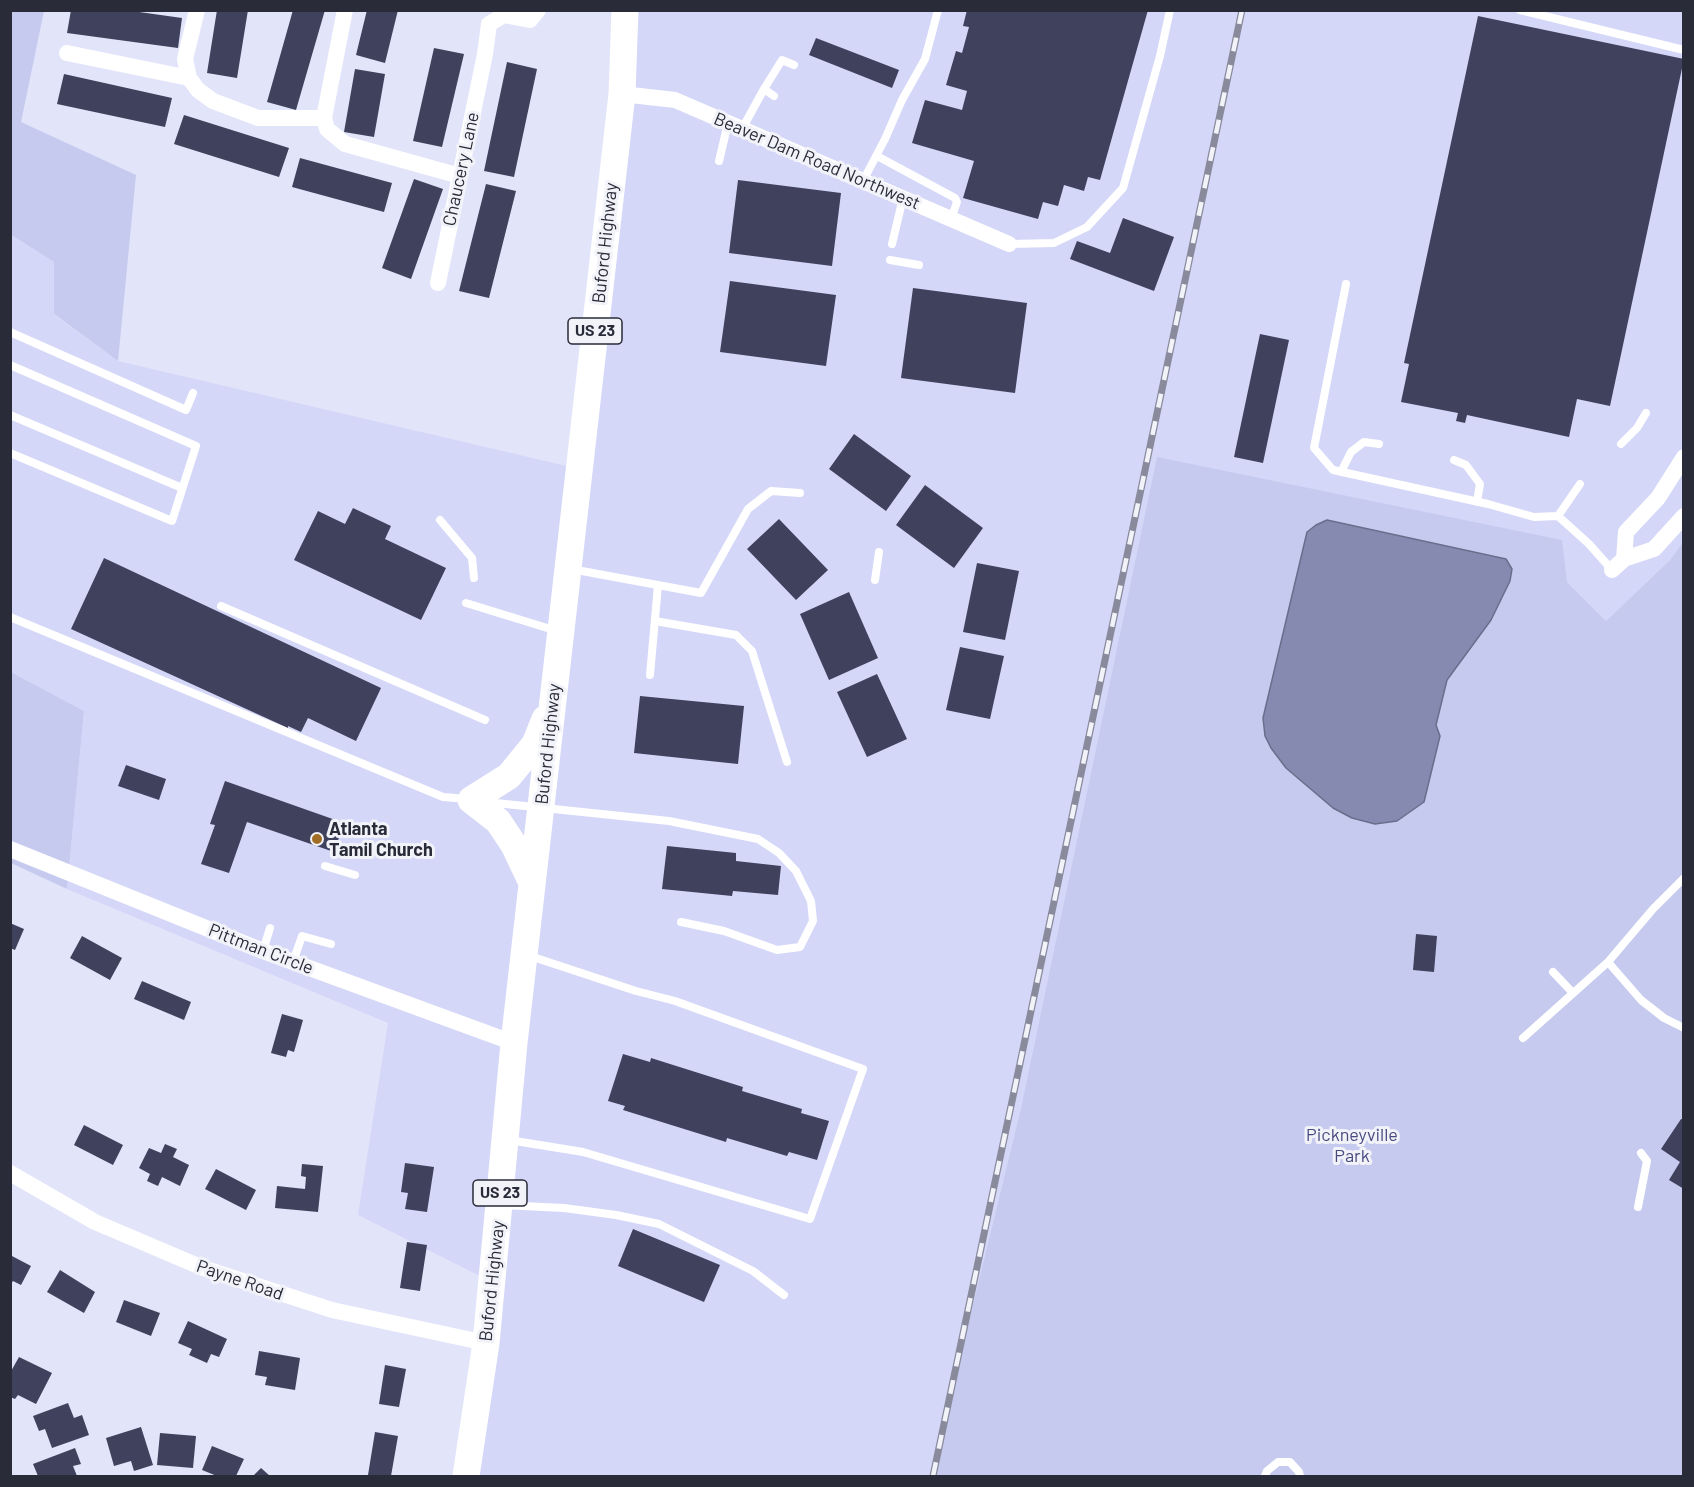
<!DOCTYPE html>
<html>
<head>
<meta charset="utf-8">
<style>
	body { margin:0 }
	#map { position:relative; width:1694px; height:1487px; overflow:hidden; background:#e2e4f9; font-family:Barlow,sans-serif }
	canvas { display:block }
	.frame { position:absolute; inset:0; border:12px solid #292b38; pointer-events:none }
</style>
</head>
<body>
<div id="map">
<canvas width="1694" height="1487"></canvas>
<div class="frame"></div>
</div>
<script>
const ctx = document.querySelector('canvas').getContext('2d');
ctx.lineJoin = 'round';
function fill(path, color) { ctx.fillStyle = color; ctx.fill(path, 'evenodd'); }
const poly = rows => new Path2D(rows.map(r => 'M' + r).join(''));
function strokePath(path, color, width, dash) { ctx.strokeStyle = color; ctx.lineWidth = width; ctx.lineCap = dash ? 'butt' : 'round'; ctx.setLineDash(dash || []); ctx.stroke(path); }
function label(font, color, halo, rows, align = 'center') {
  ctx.font = font + ' Barlow,sans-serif'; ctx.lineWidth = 6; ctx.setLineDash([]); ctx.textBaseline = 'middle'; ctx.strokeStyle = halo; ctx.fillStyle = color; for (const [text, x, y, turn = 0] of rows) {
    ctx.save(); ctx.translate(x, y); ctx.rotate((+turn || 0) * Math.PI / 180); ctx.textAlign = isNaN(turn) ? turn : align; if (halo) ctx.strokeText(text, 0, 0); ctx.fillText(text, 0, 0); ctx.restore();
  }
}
const built = poly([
	[621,11,1683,11,1683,542,1670,560,1606,621,1567,582,1022,1104,931,1476,464,1476,488,1280,358,1215,388,1023,67,889,84,711,11,672,10,235,54,262,54,315,118,361,571,467]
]);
const green = poly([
	[10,11,44,11,21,122,136,175,118,361,54,314,54,262,11,235],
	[1157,457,1562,540,1567,582,1606,621,1670,560,1683,542,1683,1476,931,1476,1022,1104],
	[11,672,84,711,67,889,11,863]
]);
const water = poly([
	[1327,520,1506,559,1512,569,1510,581,1491,620,1447,680,1436,725,1440,736,1424,802,1397,821,1375,824,1352,818,1333,808,1286,768,1271,748,1265,736,1263,718,1307,532,1316,525,1327,520]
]);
const building = poly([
	[71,10,125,10,182,18,178,48,67,33],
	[217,10,248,10,237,78,207,73],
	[293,10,325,10,296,110,267,102],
	[367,10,398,10,385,63,356,55],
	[967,10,1148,10,1100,180,1088,177,1084,191,1064,185,1058,206,1043,202,1038,219,963,198,974,161,912,143,925,100,962,110,967,91,946,85,956,51,962,53,969,27,963,26],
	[1478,16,1684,59,1610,406,1577,399,1569,437,1467,415,1465,423,1456,421,1458,413,1401,402,1409,364,1404,363],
	[816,38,899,70,892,88,809,55],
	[434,48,464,54,442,147,413,141],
	[507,62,537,69,514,177,484,171],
	[355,69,385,74,374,137,344,132],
	[64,74,172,98,165,127,57,104],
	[184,115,289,148,279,177,174,144],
	[300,158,392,183,384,212,292,187],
	[414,179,443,189,411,279,382,268],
	[738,180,841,193,832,266,729,253],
	[486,184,516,191,489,298,459,291],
	[1123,218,1174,237,1154,291,1070,259,1077,241,1110,253],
	[730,281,836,295,826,366,720,352],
	[913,288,1027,303,1015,393,901,378],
	[1260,334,1289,340,1263,463,1234,457],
	[854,434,911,476,886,511,829,469],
	[925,485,983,528,954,568,896,525],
	[353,508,391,526,385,539,446,568,421,620,294,560,318,511,345,524],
	[779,519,828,570,796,600,747,549],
	[104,558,381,688,356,741,308,718,301,732,288,726,288,728,71,629],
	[977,563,1019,571,1005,640,963,632],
	[849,592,878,658,829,680,800,614],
	[960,647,1004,656,990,719,946,710],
	[877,674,907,739,867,757,837,692],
	[640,696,744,706,738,764,634,753],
	[126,765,166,779,159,800,118,786],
	[225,781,344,823,334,852,247,822,229,873,201,864,215,825,210,824],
	[667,846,736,853,736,861,781,866,778,895,733,891,732,896,662,889],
	[10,923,24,929,15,950,10,948],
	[1416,934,1437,936,1434,972,1413,970],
	[82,936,122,958,110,980,70,958],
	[142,981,191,1002,184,1020,134,999],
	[282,1014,303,1020,294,1052,288,1050,286,1057,271,1053],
	[623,1054,650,1062,651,1058,743,1087,742,1091,802,1109,801,1113,829,1121,817,1160,789,1152,787,1156,727,1138,726,1142,623,1110,625,1106,608,1101],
	[1681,1119,1684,1120,1684,1189,1669,1180,1680,1162,1661,1149],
	[84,1125,123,1145,113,1165,74,1145],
	[165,1144,177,1149,173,1157,189,1165,180,1186,162,1177,158,1186,147,1181,150,1174,139,1168,149,1148,161,1153],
	[405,1163,434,1167,427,1212,405,1209,408,1193,401,1192],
	[302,1164,323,1166,318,1212,275,1208,277,1186,305,1189,306,1177,301,1176],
	[216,1169,256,1190,246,1210,205,1189],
	[633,1229,720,1265,704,1302,618,1266],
	[407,1242,427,1245,420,1291,400,1288],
	[10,1255,31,1266,21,1285,13,1281,10,1285],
	[60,1270,95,1292,84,1313,47,1292],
	[124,1300,160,1313,151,1336,116,1322],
	[188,1321,227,1339,219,1357,211,1354,207,1363,189,1355,192,1349,178,1343],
	[259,1351,300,1358,295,1390,265,1385,267,1377,255,1375],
	[19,1357,52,1373,36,1404,18,1395,15,1399,10,1397,10,1373],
	[385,1365,406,1369,399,1407,379,1404],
	[68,1403,74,1418,82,1415,89,1435,52,1448,45,1429,39,1431,33,1416],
	[141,1427,153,1465,134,1471,131,1461,114,1466,106,1438],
	[375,1432,398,1436,391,1476,368,1475],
	[160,1433,196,1436,193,1468,157,1465],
	[212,1446,244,1459,236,1476,217,1476,202,1470],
	[75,1448,81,1464,73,1466,77,1476,38,1476,33,1464],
	[261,1468,270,1476,253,1476]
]);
const lane = poly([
	[1520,10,1684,50],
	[764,89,782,60,794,65],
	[742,129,764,89,774,96],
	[877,156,955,198,957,202,951,219],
	[719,161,728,123],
	[863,181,885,139,902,100,925,59,938,10],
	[892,244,903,198],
	[1009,244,1054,243,1087,227,1123,188,1160,56,1170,10],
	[890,260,919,265],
	[1346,284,1314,448,1333,470,1488,504,1534,517,1558,516],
	[10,332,186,410,193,393],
	[10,365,196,446,172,521,10,453],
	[10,415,182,488],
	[1621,444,1637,428,1646,413],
	[1454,460,1466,465,1480,484,1477,502],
	[1341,472,1351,452,1364,442,1379,444],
	[1580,484,1558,516,1589,544,1612,570],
	[440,520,472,558,474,578],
	[571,569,701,593,748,509,771,491,800,493],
	[875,580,879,552],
	[466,603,557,631],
	[221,606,485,720],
	[10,617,443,797,468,799],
	[655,621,736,635,752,651,787,762],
	[650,675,658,585],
	[486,802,669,821,758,839,779,853,796,871,811,901,813,921,800,947,777,950,724,931,681,922],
	[325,866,355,875],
	[263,951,270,928],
	[293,962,302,936,331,944],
	[1608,962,1653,909,1684,878],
	[1553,972,1573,993],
	[1523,1038,1608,962,1641,1000,1664,1018,1684,1028],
	[509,1140,583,1152,810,1219,863,1069,675,1001,636,991,527,955],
	[502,1205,564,1208,616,1215,659,1224,753,1271,784,1295],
	[1638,1207,1647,1161,1641,1153],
	[1265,1476,1267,1471,1278,1462,1290,1462,1299,1472,1300,1476]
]);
const street = poly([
	[197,10,185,59,189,78,198,90,213,101,258,118,324,118],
	[345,10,324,118,327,129,345,144,460,176],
	[67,53,189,78],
	[622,94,675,100,1009,244],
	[438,283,485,54,489,24,504,15,530,20,538,10],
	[1624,559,1626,532,1658,498,1684,457],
	[1612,570,1624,559,1654,549,1684,516],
	[10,849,263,951,514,1043],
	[10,1173,95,1222,203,1268,332,1310,486,1343]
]);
const primary = poly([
	[532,883,514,845,498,821,471,800,509,776,535,744,545,719],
	[466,1476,486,1343,514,1043,622,94,625,10]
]);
const rail = poly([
	[933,1476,1242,10]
]);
const markers = [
	[317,839,6,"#a16d25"]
];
const shields = [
	[595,331,54],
	[500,1193,54]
];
const shieldNames = [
	["US 23",595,331],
	["US 23",500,1193]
];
const streetNames = [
	["Beaver Dam Road Northwest",817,161,23],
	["Chaucery Lane",461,169,-78],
	["Buford Highway",605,243,-84],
	["Buford Highway",548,744,-84],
	["Pittman Circle",261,949,21],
	["Payne Road",240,1280,19],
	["Buford Highway",492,1281,-84]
];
const poiNames = [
	["Atlanta",329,829],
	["Tamil Church",329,850]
];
const parkNames = [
	["Pickneyville",1352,1135],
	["Park",1352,1156]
];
fill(built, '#d4d7f8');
fill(green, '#c6caef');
fill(water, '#868ab0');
strokePath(water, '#6a6e8c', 1.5);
fill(building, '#3f415d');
strokePath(lane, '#fff', 8);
strokePath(street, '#fff', 16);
strokePath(primary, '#fff', 27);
strokePath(rail, '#898b9c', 7);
strokePath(rail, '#f2f2f9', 4.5, [14]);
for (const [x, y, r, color] of markers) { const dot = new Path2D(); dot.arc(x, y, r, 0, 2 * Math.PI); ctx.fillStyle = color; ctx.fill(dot); strokePath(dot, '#f2f2f9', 2); }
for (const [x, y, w] of shields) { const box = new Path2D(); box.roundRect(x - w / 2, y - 13, w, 26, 4.5); ctx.fillStyle = '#f2f2f9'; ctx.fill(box); strokePath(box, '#292b38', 1.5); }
label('bold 16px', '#292b38', null, shieldNames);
label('18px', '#292b38', '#f2f2f9', streetNames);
label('bold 18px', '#292b38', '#f2f2f9', poiNames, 'left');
label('18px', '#494b80', '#f2f2f9', parkNames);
</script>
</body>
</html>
